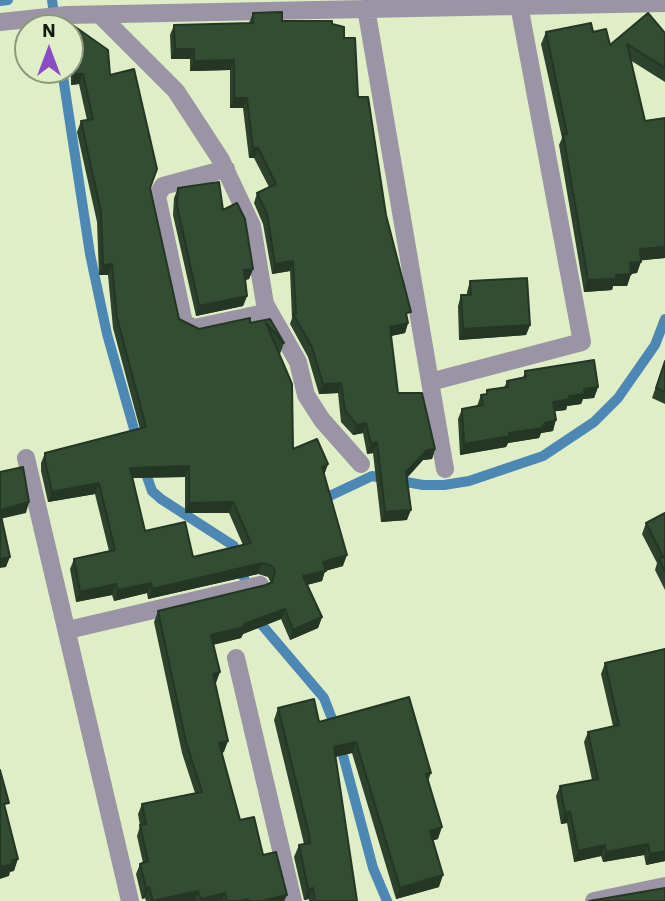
<!DOCTYPE html>
<html>
<head>
<meta charset="utf-8">
<style>
	body { margin:0 }
	#map { position:relative; width:665px; height:901px; overflow:hidden; background:#dfeec7; font-family:"IBM Plex Sans",sans-serif }
	canvas { display:block }
	.north { position:absolute; left:14px; top:14px; width:70px; height:70px; box-sizing:border-box; background:#dfeec7; border:2px solid #8d987b; border-radius:50%; rotate:0deg; font-size:19px; font-weight:700; line-height:28px; text-align:center; color:#13180a }
	.north::after { content:''; display:block; margin:auto; width:24px; height:32px; background:#8a4dc3; clip-path:polygon(50% 0,100% 100%,50% 72%,0 100%) }
</style>
</head>
<body>
<div id="map">
<canvas width="665" height="901"></canvas>
<div class="north">N</div>
</div>
<script>
const ctx = document.querySelector('canvas').getContext('2d');
ctx.lineJoin = 'round';
const poly = rows => new Path2D(rows.map(r => 'M' + r).join(''));
function strokePath(path, color, width, dash) { ctx.strokeStyle = color; ctx.lineWidth = width; ctx.lineCap = dash ? 'butt' : 'round'; ctx.setLineDash(dash || []); ctx.stroke(path); }
function fill(path, color) { ctx.fillStyle = color; ctx.fill(path, 'evenodd'); }
const stream = poly([
	[52,0,56,28],
	[0,1,8,0],
	[62,70,90,254,107,334,138,443],
	[144,468,152,491,161,499,234,546,248,590],
	[319,501,372,476,423,485,444,485,469,481,543,456,594,422,618,398,655,345,665,319],
	[256,618,324,698,336,729],
	[340,744,373,868,387,901]
]);
const minor = poly([
	[366,8,445,469],
	[101,16,176,91,221,160,252,226,265,304,298,362,306,395,322,420,361,464],
	[0,22,67,15,665,3],
	[226,169,163,186,157,196,184,323,194,328,269,312],
	[430,382,582,342,519,5],
	[26,458,130,901],
	[68,630,260,585],
	[236,658,293,901],
	[594,901,665,886]
]);
const wall = poly([
	[253,13,282,21,332,24,344,38,386,215,408,323,405,333,391,336,398,393,435,449,432,459,423,460,407,478,407,520,381,522,373,453,367,454,363,433,353,435,341,422,338,393,319,394,308,357,290,324,292,318,290,271,272,274,263,224,254,203,257,193,269,187,254,158,249,158,243,108,230,108,230,70,190,71,190,59,171,59,170,35,174,25,249,23],
	[74,26,110,75,150,188,179,319,199,329,250,323,270,319,284,343,280,354,279,352,293,449,328,464,324,475,343,566,325,571,322,581,307,585,322,617,318,628,290,640,281,619,243,634,241,638,213,645,216,683,215,683,224,752,222,753,240,820,287,895,284,901,146,901,145,898,142,899,136,874,140,864,143,863,137,836,140,826,138,814,142,804,195,793,182,753,154,622,158,611,266,585,271,583,268,577,258,574,148,599,147,593,114,601,112,595,76,602,70,569,74,559,109,551,95,494,48,502,41,471,41,463,45,453,140,429,113,328,108,275,99,275,97,222,77,132,81,121,87,120,79,84,71,85,70,37],
	[185,477,185,513,229,513,243,545,193,557,145,531,133,478],
	[546,32,593,32,610,45,665,33,665,82,630,60,645,121,665,118,665,258,641,260,637,273,631,274,627,286,613,286,612,290,584,292,559,145,562,138,541,44],
	[178,188,223,210,253,269,249,279,245,280,247,296,243,306,196,316,173,215,174,198],
	[470,281,530,325,526,335,459,340,458,306,461,295,467,295,467,292],
	[665,361,665,404,652,398],
	[525,371,598,387,594,398,583,399,581,404,567,406,566,410,555,411,553,431,541,433,539,438,508,443,506,447,460,455,458,419,462,409,477,406,481,395,486,394,487,390,504,388,507,381,523,378],
	[665,513,665,590,655,570,657,563,642,534,646,523],
	[605,663,665,861,646,865,644,855,603,862,601,856,574,862,567,823,561,824,556,796,560,786,592,780,584,742,588,732,613,726,601,674],
	[278,708,319,722,431,773,428,781,438,839,433,840,439,887,396,899,352,753,335,757,357,901,309,901,309,899,304,900,294,857,299,845,304,844,274,720]
]);
const shadedWall = poly([
	[175,49,194,49,190,59,171,59],
	[234,60,230,70,190,71,194,61],
	[75,74,83,74,79,84,71,85],
	[234,98,247,98,243,108,230,108],
	[253,148,258,148,254,158,249,158],
	[665,247,665,258,636,261,640,249],
	[293,261,290,271,272,274,275,264],
	[641,262,637,273,626,274,630,263],
	[112,264,108,275,99,275,103,265],
	[253,269,249,279,240,281,244,270],
	[631,274,627,286,613,286,612,290,584,292,588,280,616,275],
	[247,296,243,306,196,316,199,306],
	[408,323,405,333,386,337,390,327],
	[530,325,526,335,459,340,463,329],
	[341,383,338,393,319,394,323,384],
	[598,387,594,398,583,399,581,404,567,406,566,410,549,412,553,402,584,389],
	[556,420,553,431,541,433,539,438,508,443,506,447,460,455,464,444],
	[366,423,363,433,353,435,357,425],
	[377,442,373,453,367,454,371,444],
	[435,449,432,459,423,460,403,482,406,472,427,450],
	[328,464,324,475,322,467],
	[189,466,185,477,127,478,130,468],
	[99,483,95,494,48,502,52,492],
	[29,502,26,513,0,519,0,510],
	[233,502,229,513,185,513,189,503],
	[411,510,407,520,381,522,385,512],
	[347,555,343,566,325,571,322,581,299,587,303,576,323,562],
	[10,557,6,567,0,568,0,559],
	[262,563,258,574,148,599,152,589],
	[151,583,147,593,114,601,118,590],
	[116,584,112,595,76,602,80,592],
	[285,609,281,619,243,634,241,638,207,646,211,635],
	[322,617,318,628,290,640,293,630],
	[220,672,216,683,209,685,213,674],
	[228,741,224,752,215,754,219,743],
	[356,742,352,753,330,758,334,747],
	[570,812,567,823,561,824,565,813],
	[442,827,438,839,426,842,430,831],
	[648,844,644,855,603,862,606,852],
	[605,845,601,856,574,862,578,851],
	[665,851,665,861,646,865,650,854],
	[18,859,14,871,10,872,9,876,0,879,0,867,12,860],
	[443,875,439,887,396,899,400,888],
	[149,887,145,898,142,899,146,888],
	[313,888,309,899,304,900,308,889],
	[198,891,195,901,156,901],
	[225,893,222,901,200,901,201,899],
	[287,895,284,901,261,901]
]);
const building = poly([
	[282,12,282,21,332,21,332,24,344,27,344,38,355,38,358,97,368,97,386,215,411,312,406,313,408,323,390,327,398,393,422,393,435,449,427,450,406,472,411,510,385,512,377,442,371,444,366,423,357,425,345,411,341,383,323,384,312,347,293,314,296,314,293,261,275,264,267,214,257,193,276,184,258,148,253,148,247,98,234,98,234,60,194,61,194,49,175,49,174,25,253,23,253,13,282,12],
	[648,13,665,33,665,68,627,44,645,121,665,118,665,247,640,249,641,262,630,263,631,274,616,275,616,279,588,280,563,134,567,134,546,32,591,23,593,32,606,29,610,45,648,13],
	[74,26,108,50,110,75,134,69,157,169,150,188,179,319,199,329,250,318,250,323,270,319,284,343,266,323,292,384,293,449,317,439,328,464,322,467,347,555,323,562,326,571,303,576,322,617,293,630,285,609,244,624,245,627,211,635,220,672,213,674,228,741,219,743,240,820,254,817,263,855,276,852,287,895,261,901,249,901,248,899,238,901,227,901,225,893,201,899,198,891,153,901,149,887,146,888,140,864,148,861,140,825,146,824,142,804,202,792,186,742,158,611,266,585,272,582,275,572,272,566,262,563,152,589,151,583,118,590,116,584,80,592,74,559,115,550,99,483,52,492,45,461,45,453,146,427,117,318,112,264,103,265,101,212,81,121,93,119,83,74,75,74,74,26],
	[189,466,189,503,233,502,251,543,193,557,185,522,145,531,130,468,189,466],
	[219,182,223,210,237,203,245,219,253,269,244,270,247,296,199,306,177,205,178,188,219,182],
	[527,278,530,325,463,329,461,295,471,295,470,281,527,278],
	[594,360,598,387,584,389,585,394,569,396,570,399,553,402,556,420,545,423,542,428,509,433,510,436,464,444,462,409,483,405,481,395,487,394,487,390,508,387,507,381,526,377,525,371,594,360],
	[665,361,665,392,656,388,665,361],
	[23,467,29,502,0,510,0,472,23,467],
	[0,511,10,557,0,559,0,511],
	[665,513,665,572,659,559,663,557,646,523,665,513],
	[665,649,665,851,650,854,648,844,606,852,605,845,578,851,570,812,565,813,560,786,598,779,588,732,619,725,605,663,665,649],
	[409,697,431,773,426,774,442,827,430,831,443,875,400,888,356,742,334,747,357,901,315,901,313,888,308,889,299,845,310,843,309,834,278,708,314,699,319,722,409,697],
	[0,770,9,803,4,804,18,859,12,860,13,864,0,867,0,770],
	[665,888,665,901,589,901,665,888]
]);
strokePath(stream, '#4c88b3', 10);
strokePath(minor, '#9a94a4', 18);
fill(wall, '#2c422c');
fill(shadedWall, '#243624');
fill(building, '#334d33');
strokePath(building, '#243624', 2);
</script>
</body>
</html>
